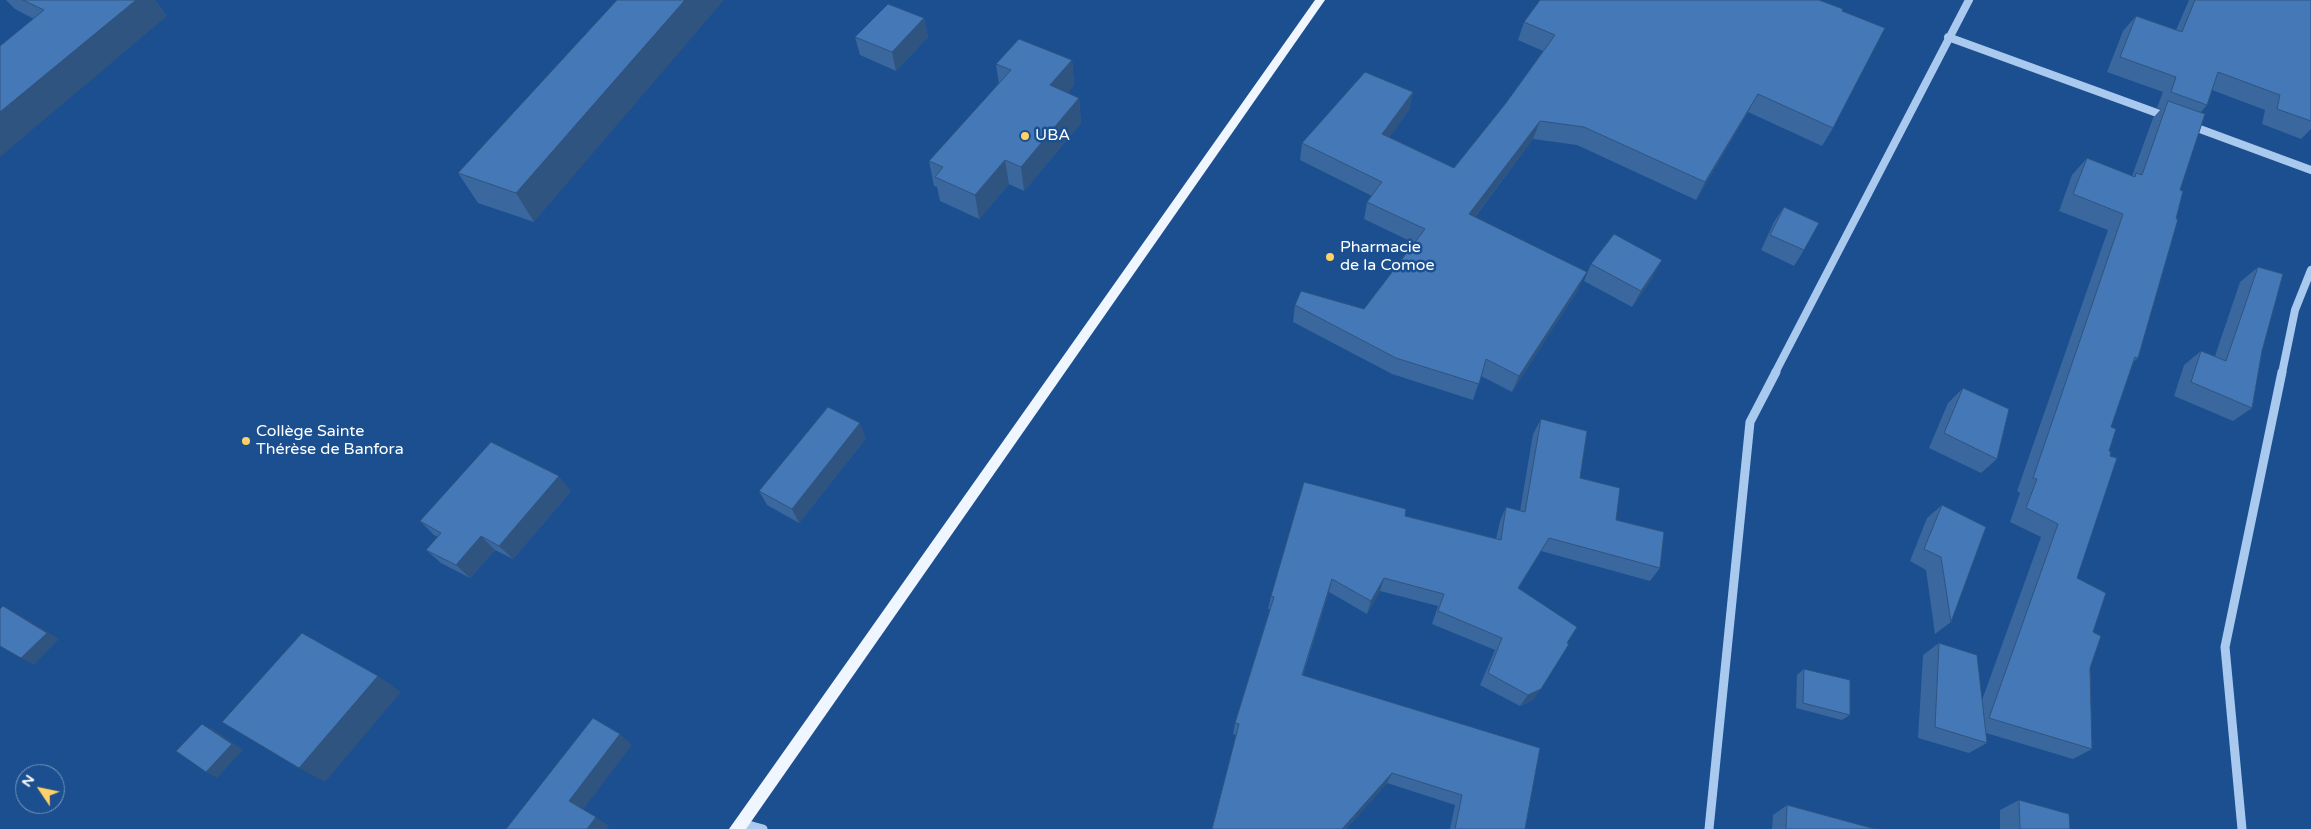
<!DOCTYPE html>
<html>
<head>
<meta charset="utf-8">
<style>
	body { margin:0 }
	#map { position:relative; width:2311px; height:829px; overflow:hidden; background:#1b4f8f; font-family:"Varela Round",sans-serif }
	canvas { display:block }
	.north { position:absolute; left:15px; top:764px; width:50px; height:50px; box-sizing:border-box; background:#1b4f8f; border:1px solid #7695bc; border-radius:50%; rotate:304deg; font-size:14px; font-weight:700; line-height:20px; text-align:center; color:#fff }
	.north::after { content:''; display:block; margin:auto; width:18px; height:22px; background:#ffd166; clip-path:polygon(50% 0,100% 100%,50% 72%,0 100%) }
</style>
</head>
<body>
<div id="map">
<canvas width="2311" height="829"></canvas>
<div class="north">N</div>
</div>
<script>
const ctx = document.querySelector('canvas').getContext('2d');
ctx.lineJoin = 'round';
const poly = rows => new Path2D(rows.map(r => 'M' + r).join(''));
function strokePath(path, color, width, dash) { ctx.strokeStyle = color; ctx.lineWidth = width; ctx.lineCap = dash ? 'butt' : 'round'; ctx.setLineDash(dash || []); ctx.stroke(path); }
function fill(path, color) { ctx.fillStyle = color; ctx.fill(path, 'evenodd'); }
function label(font, color, halo, rows, align = 'center') {
  ctx.font = font + ' "Varela Round",sans-serif'; ctx.lineWidth = 5; ctx.setLineDash([]); ctx.textBaseline = 'middle'; ctx.strokeStyle = halo; ctx.fillStyle = color; for (const [text, x, y, turn = 0] of rows) {
    ctx.save(); ctx.translate(x, y); ctx.rotate((+turn || 0) * Math.PI / 180); ctx.textAlign = isNaN(turn) ? turn : align; if (halo) ctx.strokeText(text, 0, 0); ctx.fillText(text, 0, 0); ctx.restore();
  }
}
const minorFar1 = poly([
	[1948,37,2168,117],
	[2189,125,2311,170],
	[1775,373,1969,0],
	[2282,373,2295,310,2311,270]
]);
const minor = poly([
	[741,823,763,829],
	[1709,829,1750,422,1776,372],
	[2242,829,2225,647,2282,372]
]);
const major = poly([
	[1315,0,1325,0,746,829,729,829,1315,0]
]);
const wall = poly([
	[6,0,155,0,167,16,34,19,15,9],
	[617,0,534,222,478,203,458,173],
	[2189,0,2311,0,2311,129,2301,139,2262,124,2265,110,2212,90,2207,105,2200,113,2180,190,2138,358,2132,363,2111,427,2109,451,2077,578,2093,632,2090,668,2092,749,2073,759,1986,733,1987,743,1969,753,1918,738,1923,655,1939,643,1982,700,2041,537,2010,522,2020,493,2017,491,2108,230,2059,211,2072,175,2087,158,2132,176,2153,118,2161,109,2157,108,2163,92,2107,72,2123,31,2136,16,2176,30],
	[1842,11,1833,128,1822,146,1748,112,1696,200,1577,145,1533,139,1475,217,1579,288,1512,392,1481,376,1473,400,1392,374,1293,322,1295,305,1364,309,1414,243,1364,219,1367,202,1372,196,1300,160,1302,143,1413,92,1409,110,1389,137,1454,168,1506,103,1543,51,1518,40,1524,22],
	[924,18,928,37,896,71,860,55,855,37],
	[1072,60,1074,85,1067,93,1079,98,1081,123,1024,191,1009,184,979,219,940,201,937,187,934,186,929,161,999,84,996,64],
	[1784,207,1804,250,1794,266,1761,250,1774,222],
	[1591,264,1653,277,1632,307,1584,281],
	[2258,267,2262,351,2252,408,2233,421,2174,396,2184,365,2201,351,2215,356,2240,282],
	[1963,388,1997,459,1981,473,1929,448,1948,403],
	[1541,419,1580,478,1616,520,1660,568,1650,581,1541,551,1518,589,1567,643,1533,700,1520,706,1480,685,1495,650,1432,624,1438,606,1380,591,1367,614,1329,592,1303,675,1525,829,1450,829,1455,805,1387,783,1346,829,1212,829,1236,735,1233,734,1235,723,1270,609,1268,609,1271,596,1405,516,1496,539,1500,521,1506,507,1520,511,1533,434],
	[866,438,799,523,767,505,759,491],
	[571,491,513,559,495,550,470,578,441,563,426,550,438,537,434,535,420,521],
	[1942,505,1951,622,1935,634,1926,570,1910,561,1927,518],
	[1804,669,1850,715,1842,720,1796,708,1797,675],
	[2019,800,2070,829,2000,829,2000,810],
	[1787,805,1875,829,1772,829,1773,815]
]);
const shadedWall = poly([
	[136,0,155,0,167,16,0,157,0,112],
	[685,0,724,0,534,222,516,193],
	[924,18,928,37,896,71,892,52],
	[1072,60,1074,85,1052,111,1050,85],
	[1413,92,1409,110,1378,152,1382,134],
	[1758,94,1748,112,1696,200,1705,182],
	[1079,98,1081,123,1024,191,1021,167],
	[1540,121,1533,139,1464,231,1469,214],
	[1005,160,1009,184,979,219,975,195],
	[1662,260,1653,277,1632,307,1641,291],
	[1587,272,1579,288,1512,392,1519,376],
	[860,423,866,438,799,523,792,509],
	[559,476,571,491,513,559,499,546],
	[481,536,495,550,470,578,456,565],
	[1384,578,1380,591,1367,614,1371,601],
	[1332,579,1329,592,1299,686,1302,675],
	[3,606,16,613,59,639,34,665,21,658],
	[378,676,401,692,325,782,299,768],
	[1541,689,1533,700,1520,706,1528,695],
	[202,724,213,729,243,750,217,778,206,772],
	[620,734,632,745,582,811,569,801],
	[1392,773,1387,783,1346,829,1342,829],
	[596,817,609,826,606,829,587,829]
]);
const building = poly([
	[23,0,136,0,0,112,0,46,44,10,23,0],
	[617,0,685,0,516,193,458,173,617,0],
	[1540,0,1819,0,1843,9,1842,11,1885,28,1833,128,1758,94,1705,182,1584,127,1540,121,1469,214,1587,272,1519,376,1486,359,1479,384,1396,358,1295,305,1301,291,1364,309,1425,229,1367,202,1382,182,1302,143,1365,72,1413,92,1382,134,1454,168,1506,103,1555,35,1524,22,1540,0],
	[2195,0,2311,0,2311,121,2277,109,2280,95,2218,72,2207,105,2171,92,2176,77,2120,57,2136,16,2182,32,2195,0],
	[888,4,924,18,892,52,855,37,888,4],
	[1019,39,1072,60,1050,85,1079,98,1021,167,1005,160,975,195,935,177,943,167,929,161,1011,70,996,64,1019,39],
	[2168,101,2205,114,2180,190,2183,191,2176,219,2178,219,2138,358,2135,357,2111,427,2116,429,2109,451,2111,452,2110,456,2117,458,2077,578,2106,593,2093,632,2101,636,2090,668,2092,749,1989,718,2058,524,2026,508,2037,479,2033,478,2123,214,2073,194,2087,158,2135,177,2136,173,2142,175,2168,101],
	[1784,207,1819,223,1804,250,1770,235,1784,207],
	[1614,234,1662,260,1641,291,1591,264,1614,234],
	[2258,267,2283,274,2262,351,2252,408,2191,382,2201,351,2226,361,2258,267],
	[1963,388,2009,409,1997,459,1944,433,1963,388],
	[828,407,860,423,792,509,759,491,828,407],
	[1541,419,1587,431,1580,478,1620,488,1616,520,1664,532,1660,568,1549,538,1518,588,1577,627,1567,643,1569,644,1541,689,1528,695,1488,673,1502,638,1438,611,1444,594,1384,578,1371,601,1332,579,1302,675,1540,748,1525,829,1455,829,1462,795,1392,773,1342,829,1212,829,1239,724,1235,723,1274,597,1271,596,1304,482,1406,509,1405,516,1501,540,1506,507,1525,512,1541,419],
	[491,442,559,476,499,546,481,536,456,565,426,550,441,533,420,521,491,442],
	[1942,505,1986,527,1951,622,1941,557,1924,549,1942,505],
	[3,606,47,633,21,658,0,646,0,609,3,606],
	[302,633,378,676,299,768,222,722,302,633],
	[1939,643,1977,655,1987,743,1935,727,1939,643],
	[1804,669,1850,680,1850,715,1803,703,1804,669],
	[593,718,620,734,569,801,596,817,587,829,506,829,593,718],
	[202,724,232,744,206,772,176,751,202,724],
	[2019,800,2069,814,2070,829,2020,829,2019,800],
	[1787,805,1875,829,1786,829,1787,805]
]);
const markers = [
	[1025,136,5,"#ffd166"],
	[1330,257,5,"#ffd166"],
	[246,441,5,"#ffd166"]
];
const poiNames = [
	["UBA",1035,136],
	["Pharmacie",1340,248],
	["de la Comoe",1340,266],
	["Collège Sainte",256,432],
	["Thérèse de Banfora",256,450]
];
strokePath(minorFar1, '#a9c9ee', 8);
strokePath(minor, '#a9c9ee', 9);
fill(major, '#f0f6ff');
fill(wall, '#3a679d');
fill(shadedWall, '#305480');
fill(building, '#4478b7');
strokePath(building, '#305480', 1);
for (const [x, y, r, color] of markers) { const dot = new Path2D(); dot.arc(x, y, r, 0, 2 * Math.PI); ctx.fillStyle = color; ctx.fill(dot); strokePath(dot, '#1b4f8f', 2); }
label('16px', '#fff', '#1b4f8f', poiNames, 'left');
</script>
</body>
</html>
